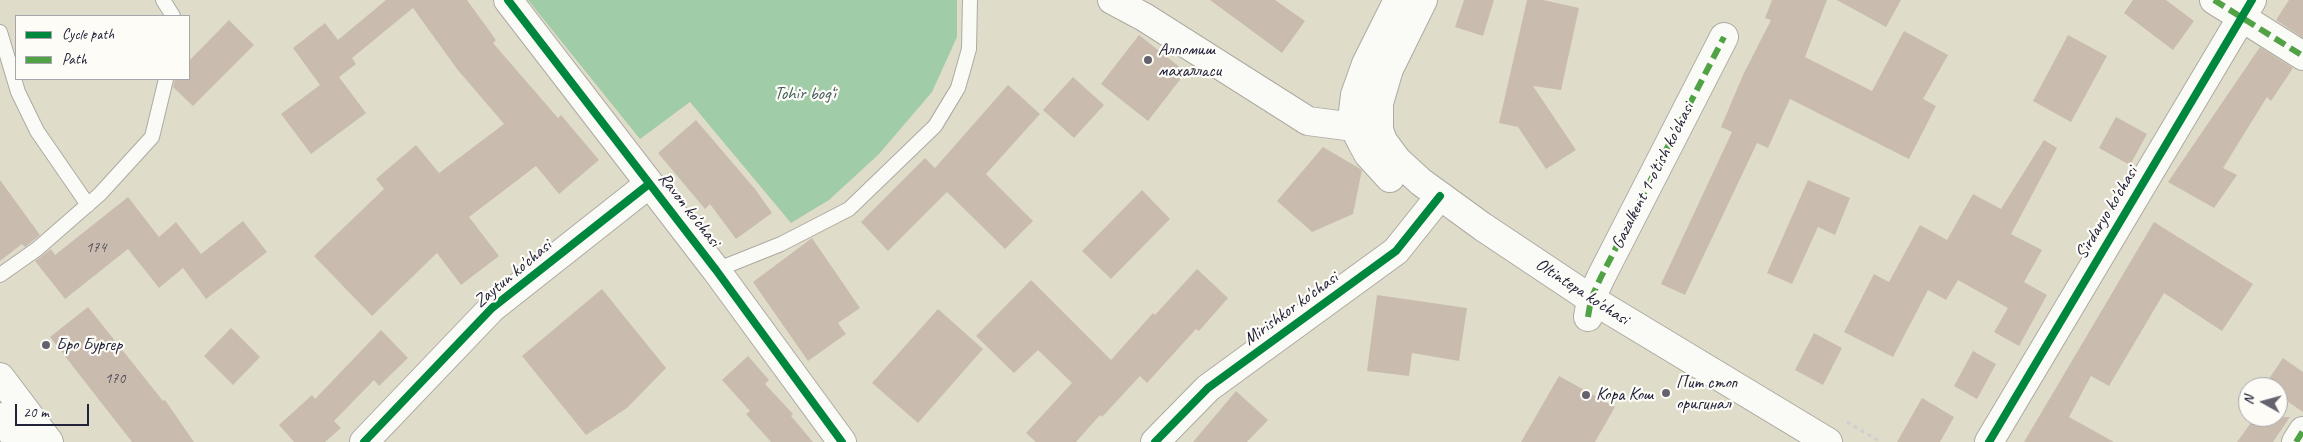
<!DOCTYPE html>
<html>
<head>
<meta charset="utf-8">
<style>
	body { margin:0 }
	#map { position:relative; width:2303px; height:442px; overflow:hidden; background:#e0dcca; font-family:Caveat,sans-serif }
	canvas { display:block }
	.legend { position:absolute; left:15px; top:15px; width:175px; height:65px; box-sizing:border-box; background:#fdfcf7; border:1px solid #a5a5ac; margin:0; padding:6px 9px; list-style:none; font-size:15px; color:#22223b }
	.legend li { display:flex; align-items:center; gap:10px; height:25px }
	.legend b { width:25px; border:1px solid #a5a5ac }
	.north { position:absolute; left:2238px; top:377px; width:50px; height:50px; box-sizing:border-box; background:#fdfcf7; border:1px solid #a5a5ac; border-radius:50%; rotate:277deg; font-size:14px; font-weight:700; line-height:20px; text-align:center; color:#22223b }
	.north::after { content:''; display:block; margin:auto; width:18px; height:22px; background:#64636d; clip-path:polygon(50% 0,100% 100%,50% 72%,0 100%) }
	.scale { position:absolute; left:15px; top:404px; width:74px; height:22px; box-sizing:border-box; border:2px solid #22223b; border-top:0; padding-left:6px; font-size:15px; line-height:18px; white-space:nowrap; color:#22223b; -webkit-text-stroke:4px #fdfcf7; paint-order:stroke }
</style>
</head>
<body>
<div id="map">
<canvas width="2303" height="442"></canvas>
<ul class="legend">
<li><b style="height:6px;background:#00873e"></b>Cycle path</li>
<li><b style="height:6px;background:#50a245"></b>Path</li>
</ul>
<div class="north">N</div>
<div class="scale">20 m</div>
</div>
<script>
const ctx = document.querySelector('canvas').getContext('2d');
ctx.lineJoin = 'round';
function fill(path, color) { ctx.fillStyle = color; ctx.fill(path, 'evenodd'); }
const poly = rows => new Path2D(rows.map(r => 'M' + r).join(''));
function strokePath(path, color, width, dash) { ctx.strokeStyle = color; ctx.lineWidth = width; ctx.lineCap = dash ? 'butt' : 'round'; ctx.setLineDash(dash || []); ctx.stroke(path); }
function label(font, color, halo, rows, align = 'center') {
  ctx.font = font + ' Caveat,sans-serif'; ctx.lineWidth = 4.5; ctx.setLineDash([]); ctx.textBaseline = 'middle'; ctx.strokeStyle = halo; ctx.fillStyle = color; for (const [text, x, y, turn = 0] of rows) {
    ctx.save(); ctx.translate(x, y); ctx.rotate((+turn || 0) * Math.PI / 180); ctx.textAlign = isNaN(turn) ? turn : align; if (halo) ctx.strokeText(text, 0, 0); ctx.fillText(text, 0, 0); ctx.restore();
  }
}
const forest = poly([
	[528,0,957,0,957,37,932,92,879,154,829,200,791,223,690,102,640,139]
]);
const building = poly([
	[386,0,467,0,496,40,493,43,558,118,561,115,599,160,559,194,536,166,469,217,499,256,461,285,437,253,372,316,314,256,384,189,376,179,416,145,439,173,504,124,457,69,413,8,352,58,356,64,339,77,366,113,311,154,281,114,320,85,293,48,325,23,338,40],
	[1210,0,1275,0,1305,21,1282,53],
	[1464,0,1494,0,1483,36,1455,27],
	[1527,0,1543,0,1579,8,1561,90,1533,86,1576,150,1546,169,1518,127,1499,123],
	[1772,0,1827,0,1805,57,1872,91,1904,31,1948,55,1923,99,1936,106,1909,159,1790,99,1768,148,1757,143,1685,295,1661,284,1732,132,1721,127,1743,75,1771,20,1765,18],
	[1837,0,1901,0,1886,27],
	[2133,0,2166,0,2194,21,2173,50,2124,13],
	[2289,0,2303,0,2303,38,2276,20],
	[229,20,254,45,193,106,173,87,175,79,189,79,189,61],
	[1139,35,1186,72,1148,121,1101,84],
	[2068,35,2107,56,2071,122,2033,101],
	[2260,47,2293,68,2271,101,2267,97,2223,168,2237,175,2214,208,2168,182],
	[1073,77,1104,105,1074,138,1043,110],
	[1008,85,1040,114,986,174,1033,221,1005,249,947,192,888,251,861,222,925,158,935,168],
	[2116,117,2147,134,2130,165,2099,148],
	[696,120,755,189,772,213,736,239,710,204,705,209,658,153],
	[2044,140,2057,148,2011,234,2042,250,2024,282,2047,295,2019,346,1994,332,2008,308,1958,280,1946,300,1928,290,1893,357,1844,332,1874,274,1889,282,1920,225,1947,240,1973,194,2001,209],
	[1323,147,1362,170,1353,214,1312,232,1277,201],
	[0,180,40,235,25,247,22,244,0,261],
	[1808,180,1850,198,1835,235,1818,227,1792,284,1767,273],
	[1142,190,1170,219,1111,279,1082,251],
	[128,197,159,237,176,222,201,254,243,221,267,252,206,299,183,268,159,288,128,249,65,299,35,261,51,249,55,255],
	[2154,222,2253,284,2222,331,2164,293,2109,386,2091,376,2069,417,2114,442,2024,442],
	[812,238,860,308,838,323,846,334,808,361,753,282],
	[1197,269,1228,298,1199,331,1196,329,1147,383,1140,376,1102,417,1100,415,1076,442,1036,442,1026,433,1072,383,1038,350,1014,373,976,336,1031,280,1111,360,1153,313,1155,315],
	[602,289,666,368,627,408,586,435,522,356],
	[1377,295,1467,308,1459,361,1412,353,1409,376,1367,371],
	[88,307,163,401,165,400,194,442,132,442,50,337],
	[938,309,983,349,918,423,872,383],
	[231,328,260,357,233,385,204,356],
	[381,330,408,358,379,386,374,380,334,421,341,428,325,442,294,442,279,425,312,395,315,399],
	[1814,333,1842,348,1823,385,1795,370],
	[1973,351,1996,364,1977,399,1954,386],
	[748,356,769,380,765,384,793,414,791,416,813,442,771,442,746,414,750,411,722,380],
	[2283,358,2303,372,2303,412,2278,395,2278,387,2264,386],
	[1559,376,1615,407,1595,442,1521,442],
	[1236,391,1268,420,1247,442,1193,442],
	[1922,398,1954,417,1940,442,1897,442],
	[2255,417,2290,417,2273,442,2237,442]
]);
const path = poly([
	[1847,422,1881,442]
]);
const lane = poly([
	[163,0,173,16],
	[0,32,18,92,37,131,88,205],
	[716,270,781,244,849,209,935,126,958,88,969,49,970,0],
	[0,275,37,249,100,194,152,137,166,79]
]);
const street = poly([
	[508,0,716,270,842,442],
	[1112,0,1144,17,1308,121,1377,130],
	[2214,0,2303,56],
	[1588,317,1591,299,1601,277,1724,37],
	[364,442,492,308,649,184],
	[1155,442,1208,388,1396,251,1440,196],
	[1989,442,2252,0],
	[2296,442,2303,431]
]);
const secondary = poly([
	[1423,0,1389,69,1379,103,1379,130,1383,141,1397,160,1421,182,1483,227,1591,299,1828,442],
	[1390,178,1368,154,1361,141,1354,127,1353,112,1355,95,1366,64,1398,0],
	[0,377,49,442],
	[0,417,19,442]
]);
const quiet = poly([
	[2214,0,2303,56],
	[1588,317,1591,299,1601,277,1724,37],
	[2296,442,2303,431]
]);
const cycleway = poly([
	[508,0,716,270,842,442],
	[364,442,492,308,649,184],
	[1155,442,1208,388,1396,251,1440,196],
	[1989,442,2252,0]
]);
const markers = [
	[1148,60,5,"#64636d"],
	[46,345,5,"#64636d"],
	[1666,393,5,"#64636d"],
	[1586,395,5,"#64636d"]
];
const numberNames = [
	["174",96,248],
	["170",115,379]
];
const poiNames = [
	["Алпомиш",1158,50],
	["махалласи",1158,71],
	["Бро Бургер",56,345],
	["Пит стоп",1676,383],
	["оригинал",1676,404],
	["Кора Кош",1596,395]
];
const parkNames = [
	["Tohir bog‘i",805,94]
];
const streetNames = [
	["Gazalkent 1-o'tish ko'chasi",1653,176,-63],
	["Ravon ko'chasi",689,210,52],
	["Sirdaryo ko'chasi",2107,213,-59],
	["Zaytun ko'chasi",513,274,-40],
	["Oltintepa ko'chasi",1582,292,33],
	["Mirishkor ko'chasi",1291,309,-36]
];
fill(forest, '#a0cca7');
fill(building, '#c9bcae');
strokePath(lane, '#adaaa2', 16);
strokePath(street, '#adaaa2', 30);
strokePath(secondary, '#adaaa2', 30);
strokePath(path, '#d1cfcc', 3, [4, 4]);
strokePath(lane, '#fafaf7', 14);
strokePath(street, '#fafaf7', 28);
strokePath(secondary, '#fafaf7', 28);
strokePath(quiet, '#50a245', 6, [12, 6]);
strokePath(cycleway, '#00873e', 8);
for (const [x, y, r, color] of markers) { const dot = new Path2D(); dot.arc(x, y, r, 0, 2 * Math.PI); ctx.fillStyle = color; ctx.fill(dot); strokePath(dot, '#fdfcf7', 2); }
label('15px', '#4c4858', null, numberNames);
label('18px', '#22223b', '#fdfcf7', poiNames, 'left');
label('18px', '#405b5b', '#fdfcf7', parkNames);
label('18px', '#22223b', '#fdfcf7', streetNames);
</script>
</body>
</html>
